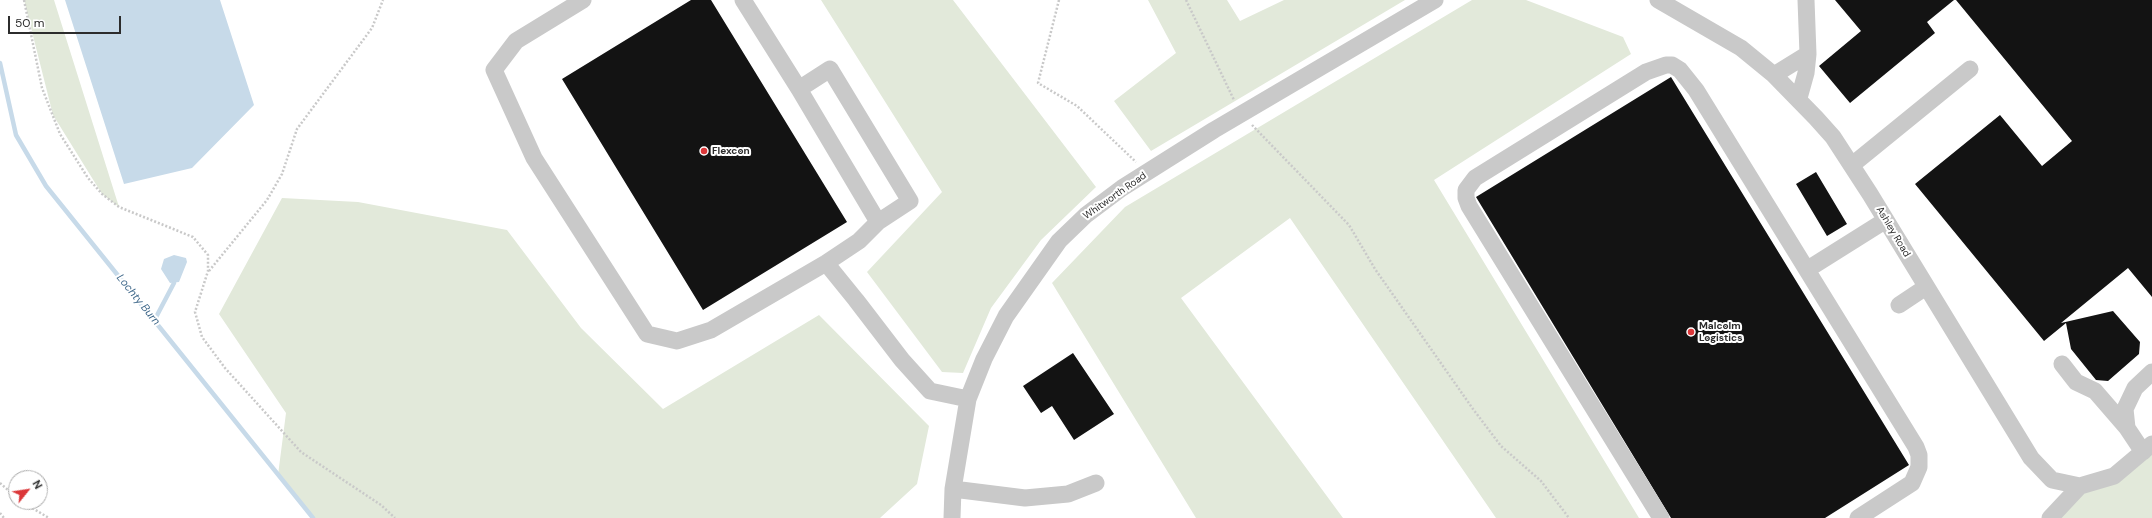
<!DOCTYPE html>
<html>
<head>
<meta charset="utf-8">
<style>
	body { margin:0 }
	#map { position:relative; width:2152px; height:518px; overflow:hidden; background:#fff; font-family:"DM Sans",sans-serif }
	canvas { display:block }
	.north { position:absolute; left:8px; top:470px; width:40px; height:40px; box-sizing:border-box; background:#fff; border:1px solid #ababab; border-radius:50%; rotate:60deg; font-size:11px; font-weight:700; line-height:16px; text-align:center; color:#2c2c2c }
	.north::after { content:''; display:block; margin:auto; width:14px; height:18px; background:#db3739; clip-path:polygon(50% 0,100% 100%,50% 72%,0 100%) }
	.scale { position:absolute; left:8px; top:16px; width:113px; height:18px; box-sizing:border-box; border:2px solid #2c2c2c; border-top:0; padding-left:5px; font-size:12px; line-height:14px; white-space:nowrap; color:#2c2c2c; -webkit-text-stroke:3px #fff; paint-order:stroke }
</style>
</head>
<body>
<div id="map">
<canvas width="2152" height="518"></canvas>
<div class="north">N</div>
<div class="scale">50 m</div>
</div>
<script>
const ctx = document.querySelector('canvas').getContext('2d');
ctx.lineJoin = 'round';
function fill(path, color) { ctx.fillStyle = color; ctx.fill(path, 'evenodd'); }
const poly = rows => new Path2D(rows.map(r => 'M' + r).join(''));
function strokePath(path, color, width, dash) { ctx.strokeStyle = color; ctx.lineWidth = width; ctx.lineCap = dash ? 'butt' : 'round'; ctx.setLineDash(dash || []); ctx.stroke(path); }
function label(font, color, halo, rows, align = 'center') {
  ctx.font = font + ' "DM Sans",sans-serif'; ctx.lineWidth = 4; ctx.setLineDash([]); ctx.textBaseline = 'middle'; ctx.strokeStyle = halo; ctx.fillStyle = color; for (const [text, x, y, turn = 0] of rows) {
    ctx.save(); ctx.translate(x, y); ctx.rotate((+turn || 0) * Math.PI / 180); ctx.textAlign = isNaN(turn) ? turn : align; if (halo) ctx.strokeText(text, 0, 0); ctx.fillText(text, 0, 0); ctx.restore();
  }
}
const green = poly([
	[24,0,54,0,119,207,102,194,53,115],
	[821,0,953,0,1096,187,1041,240,991,308,963,373,942,372,867,272,942,192],
	[1148,0,1227,0,1240,21,1284,0,1405,0,1151,151,1114,101,1176,53],
	[1472,0,1526,0,1623,37,1631,54,1434,180,1639,518,1496,518,1290,218,1181,298,1343,518,1196,518,1052,283,1125,207],
	[282,198,358,202,507,230,581,328,663,409,819,315,929,426,917,484,880,518,314,518,278,475,286,413,219,314],
	[2152,444,2152,518,2050,518]
]);
const water = poly([
	[65,0,220,0,254,105,192,168,124,184],
	[174,255,186,258,187,262,179,282,170,283,161,269,164,259]
]);
const stream = poly([
	[0,63,16,135,46,186,313,518],
	[154,321,174,283]
]);
const building = poly([
	[691,0,711,0,847,222,703,310,562,79],
	[1835,0,1954,0,1927,22,1935,33,1850,103,1819,66,1861,31],
	[1956,0,2152,0,2152,297,2128,268,2061,323,2113,311,2140,342,2139,354,2108,381,2096,380,2071,349,2066,323,2044,341,1915,184,2000,115,2042,166,2072,141],
	[1671,77,1909,465,1825,518,1671,518,1476,197],
	[1816,172,1847,224,1827,236,1796,184],
	[1073,353,1114,414,1074,440,1052,406,1041,413,1023,386]
]);
const path = poly([
	[24,0,42,88,60,134,88,178,102,194,119,207,193,237,208,255,208,271,195,312,202,337,225,368,301,452,381,505,395,518],
	[1059,0,1038,83,1077,106,1136,162],
	[1186,0,1234,100],
	[1252,125,1349,225,1375,269,1473,409,1501,446,1541,481,1569,518],
	[209,271,267,200,282,174,297,129,372,28,383,0],
	[0,483,16,497],
	[22,502,49,518],
	[0,513,4,518]
]);
const minor = poly([
	[583,0,516,41,494,70,534,158,647,334,677,341,711,330,826,263,859,241,878,222,910,201,830,69,799,89,878,222],
	[743,0,799,89],
	[1658,0,1741,48,1774,75,1816,118,1833,137,1870,194,2031,458,2052,480,2080,486],
	[1774,75,1808,54],
	[1799,98,1806,73,1808,54,1806,0],
	[1852,165,1970,69],
	[826,263,856,300,902,360,930,391,968,399],
	[1808,269,1886,220],
	[1899,305,1926,287],
	[2062,364,2076,382,2095,391,2127,428],
	[2143,452,2127,428,2125,409,2135,388,2152,372],
	[953,489,1025,498,1068,494,1096,483],
	[952,518,953,489,968,399,984,359,1006,316,1059,241,1086,215,1122,188,1214,130,1435,0],
	[1661,518,1469,206,1466,198,1466,190,1475,178,1646,72,1666,65,1672,65,1680,70,1696,90,1916,447,1919,455,1919,467,1912,483,1858,518],
	[2050,518,2080,486,2114,476,2152,444]
]);
const markers = [
	[704,151,4,"#db3739"],
	[1691,332,4,"#db3739"]
];
const poiNames = [
	["Flexcon",712,151],
	["Malcolm",1699,326],
	["Logistics",1699,338]
];
const streetNames = [
	["Whitworth Road",1115,196,-35],
	["Ashley Road",1893,232,59]
];
const waterNames = [
	["Lochty Burn",138,300,51]
];
fill(green, '#e2e9da');
fill(water, '#c7dae9');
strokePath(stream, '#c7dae9', 4.5);
fill(building, '#131313');
strokePath(path, '#c9c9c9', 2.5, [2, 2]);
strokePath(minor, '#c9c9c9', 17);
for (const [x, y, r, color] of markers) { const dot = new Path2D(); dot.arc(x, y, r, 0, 2 * Math.PI); ctx.fillStyle = color; ctx.fill(dot); strokePath(dot, '#fff', 1.5); }
label('bold 10px', '#2c2c2c', '#fff', poiNames, 'left');
label('10px', '#2c2c2c', '#fff', streetNames);
label('italic 11px', '#3f688a', '#fff', waterNames);
</script>
</body>
</html>
